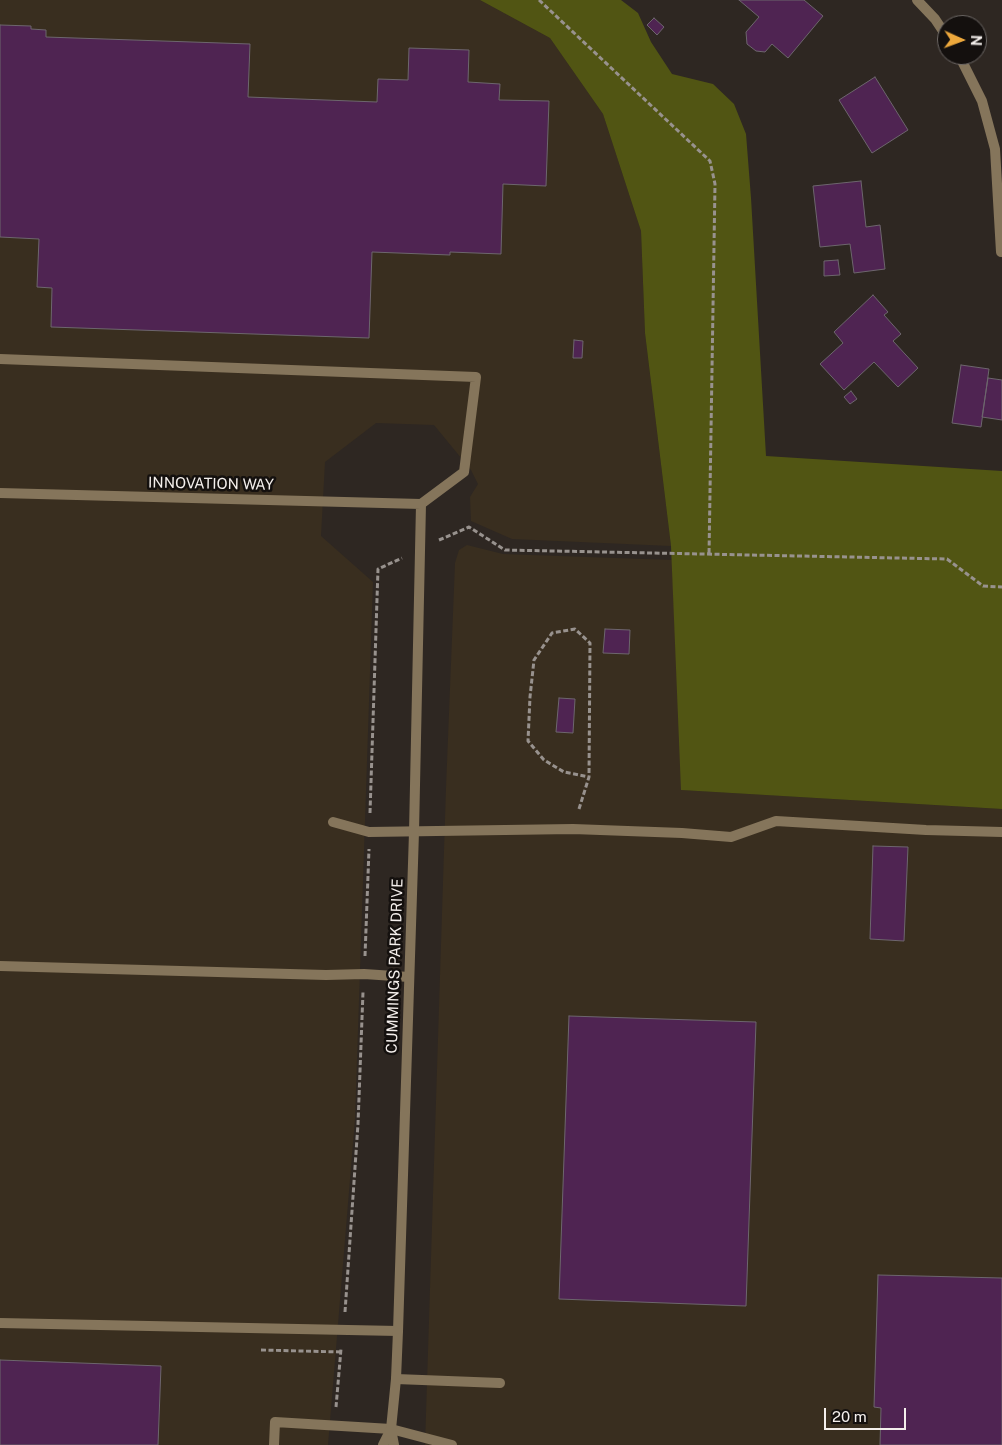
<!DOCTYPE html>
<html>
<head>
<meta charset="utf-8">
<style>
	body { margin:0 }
	#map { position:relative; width:1002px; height:1445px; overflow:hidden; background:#2e2722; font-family:"Public Sans",sans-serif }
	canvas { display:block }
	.north { position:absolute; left:937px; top:15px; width:50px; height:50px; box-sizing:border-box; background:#14100e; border:1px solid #6e6967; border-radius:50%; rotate:92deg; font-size:14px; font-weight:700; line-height:20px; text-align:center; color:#f4efec }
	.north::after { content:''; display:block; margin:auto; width:18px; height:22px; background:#eda83c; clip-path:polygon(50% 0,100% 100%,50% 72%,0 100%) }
	.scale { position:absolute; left:824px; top:1408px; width:82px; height:22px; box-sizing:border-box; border:2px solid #f4efec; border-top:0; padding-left:6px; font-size:15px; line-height:18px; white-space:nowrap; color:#f4efec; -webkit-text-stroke:4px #14100e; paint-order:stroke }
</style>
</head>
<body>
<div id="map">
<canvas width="1002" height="1445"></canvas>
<div class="north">N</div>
<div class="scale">20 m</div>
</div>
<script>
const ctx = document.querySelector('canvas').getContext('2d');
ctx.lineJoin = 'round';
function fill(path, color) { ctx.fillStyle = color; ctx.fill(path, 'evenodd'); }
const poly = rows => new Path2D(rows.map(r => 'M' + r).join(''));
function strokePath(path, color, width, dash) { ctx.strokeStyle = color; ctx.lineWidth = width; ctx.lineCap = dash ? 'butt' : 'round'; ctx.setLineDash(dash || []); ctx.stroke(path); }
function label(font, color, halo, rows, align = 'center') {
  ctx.font = font + ' "Public Sans",sans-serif'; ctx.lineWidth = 5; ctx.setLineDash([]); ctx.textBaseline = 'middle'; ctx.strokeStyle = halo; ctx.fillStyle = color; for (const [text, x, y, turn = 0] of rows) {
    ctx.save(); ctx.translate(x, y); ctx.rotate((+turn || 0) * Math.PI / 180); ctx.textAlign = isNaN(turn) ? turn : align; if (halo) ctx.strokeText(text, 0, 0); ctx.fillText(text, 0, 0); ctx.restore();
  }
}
const commercial = poly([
	[0,0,480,0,550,38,603,114,641,231,645,333,671,546,512,539,471,521,470,497,478,484,471,470,434,425,376,423,325,462,321,536,373,582,355,1119,328,1445,0,1445],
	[467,545,503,554,672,560,682,790,1002,809,1002,1445,425,1445,446,788,455,563,459,550]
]);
const green = poly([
	[480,0,621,0,638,13,651,42,672,74,713,84,734,104,746,134,751,198,766,456,1002,471,1002,809,681,790,671,546,645,333,641,231,603,114,550,38]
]);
const building = poly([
	[739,0,804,0,823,16,788,58,772,44,765,52,756,51,747,44,746,32,759,17,739,0],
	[654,18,664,27,657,35,647,25,654,18],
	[0,25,31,26,31,29,46,30,46,37,250,44,248,97,377,102,378,79,408,80,409,48,469,50,468,82,500,84,499,100,549,101,546,186,503,184,501,254,450,252,450,255,372,252,369,338,51,327,52,288,37,287,39,239,0,237,0,25],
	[875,77,908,130,872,153,839,100,875,77],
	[861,181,866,227,880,225,885,269,854,273,850,244,820,247,813,186,861,181],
	[838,260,840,275,824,276,824,261,838,260],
	[873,295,888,312,884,315,901,334,893,341,918,368,898,387,874,362,844,390,820,364,843,343,834,332,873,295],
	[574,340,583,341,582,358,573,358,574,340],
	[961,365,989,369,981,427,952,423,961,365],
	[988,378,1002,380,1002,420,982,417,988,378],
	[851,391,857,399,850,404,844,397,851,391],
	[605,629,630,630,629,654,603,653,605,629],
	[559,698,575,699,573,733,556,732,559,698],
	[873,846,908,847,904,941,870,939,873,846],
	[569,1016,756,1022,746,1306,559,1299,569,1016],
	[878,1275,1002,1278,1002,1445,880,1445,881,1408,874,1407,878,1275],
	[0,1360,161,1366,158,1445,0,1445,0,1360]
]);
const path = poly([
	[539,0,710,161,715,184,709,555],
	[439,540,469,527,505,550,947,559,983,586,1002,587],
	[579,809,589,777,590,643,575,629,552,633,534,660,530,697,528,741,544,760,564,772,589,777],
	[370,813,378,569,402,558],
	[365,956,369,849],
	[345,1312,358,1124,363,992],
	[261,1350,341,1352],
	[336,1407,341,1349]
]);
const lane = poly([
	[0,359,476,377,464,472,421,504],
	[333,822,369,832,573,829,682,833,731,837,776,821,926,830,1002,832],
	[0,966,326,975,364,974,409,977],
	[0,1323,398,1331],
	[396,1379,500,1383],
	[274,1445,275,1422,391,1429,452,1445]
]);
const street = poly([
	[917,0,935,19,947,37],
	[959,55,982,101,995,149,1001,252],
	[0,493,421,504,414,832,398,1331,396,1379,391,1429,394,1445],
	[383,1445,391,1429]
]);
const streetNames = [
	["INNOVATION WAY",211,484,1],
	["CUMMINGS PARK DRIVE",395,966,-88]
];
fill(commercial, '#392e1f');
fill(green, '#515513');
fill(building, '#4f2452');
strokePath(building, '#6d666d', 1);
strokePath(path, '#98928e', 3, [5, 2.5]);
strokePath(lane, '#85755b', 10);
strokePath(street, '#85755b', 10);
label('15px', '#f4efec', '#14100e', streetNames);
</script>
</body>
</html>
